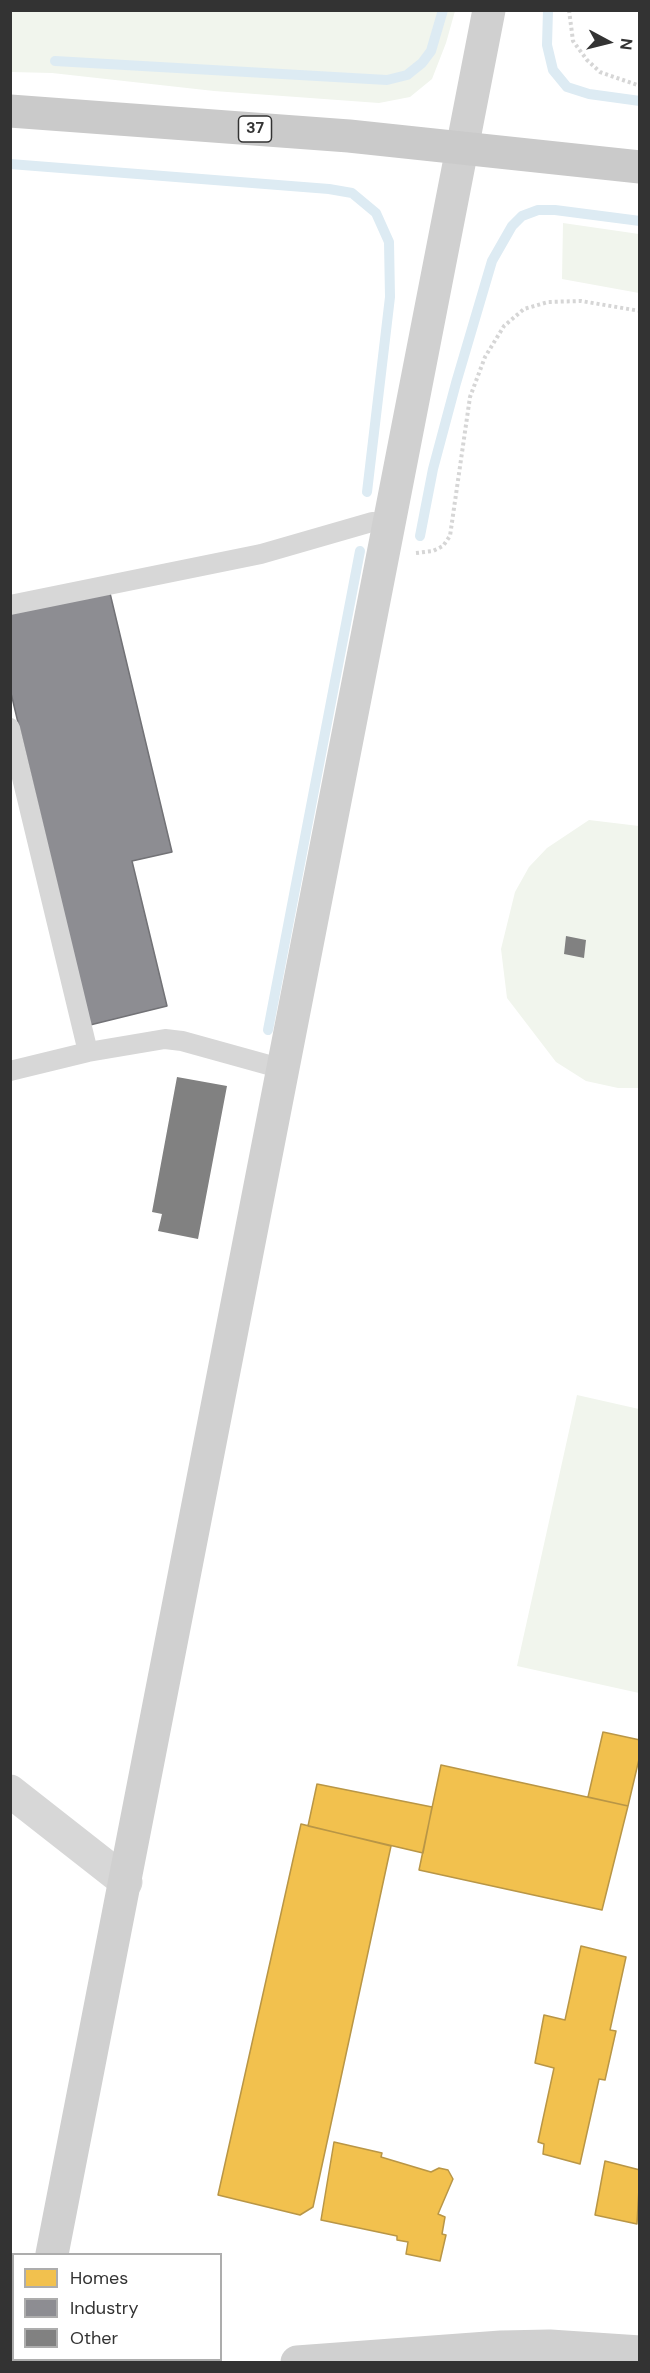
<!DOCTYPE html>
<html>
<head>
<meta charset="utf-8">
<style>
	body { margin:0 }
	#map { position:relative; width:650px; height:2373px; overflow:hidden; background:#fff; font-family:"DM Sans",sans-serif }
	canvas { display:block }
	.frame { position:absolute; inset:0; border:12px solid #333; pointer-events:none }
	.legend { position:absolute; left:12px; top:2253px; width:210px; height:108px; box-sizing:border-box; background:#fff; border:2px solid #adadad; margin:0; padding:8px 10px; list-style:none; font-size:18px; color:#333 }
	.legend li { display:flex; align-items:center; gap:12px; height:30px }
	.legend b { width:30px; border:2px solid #adadad }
	.north { position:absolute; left:578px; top:12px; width:60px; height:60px; -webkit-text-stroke:4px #fff; paint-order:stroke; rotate:97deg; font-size:16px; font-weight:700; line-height:24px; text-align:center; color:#333 }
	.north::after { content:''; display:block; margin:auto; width:21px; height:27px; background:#333; clip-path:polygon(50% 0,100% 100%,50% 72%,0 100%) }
</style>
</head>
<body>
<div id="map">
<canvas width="650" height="2373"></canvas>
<div class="frame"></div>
<ul class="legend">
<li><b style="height:16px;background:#f2c14e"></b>Homes</li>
<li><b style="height:16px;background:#8d8d92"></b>Industry</li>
<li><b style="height:16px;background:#818181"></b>Other</li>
</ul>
<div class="north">N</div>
</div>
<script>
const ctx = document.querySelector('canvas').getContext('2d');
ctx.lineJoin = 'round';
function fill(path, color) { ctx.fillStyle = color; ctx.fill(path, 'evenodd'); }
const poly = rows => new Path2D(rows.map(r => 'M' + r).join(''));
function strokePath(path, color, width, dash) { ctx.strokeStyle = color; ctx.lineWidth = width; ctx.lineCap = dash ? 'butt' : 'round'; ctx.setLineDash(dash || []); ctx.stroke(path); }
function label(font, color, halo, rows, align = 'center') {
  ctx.font = font + ' "DM Sans",sans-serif'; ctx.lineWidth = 6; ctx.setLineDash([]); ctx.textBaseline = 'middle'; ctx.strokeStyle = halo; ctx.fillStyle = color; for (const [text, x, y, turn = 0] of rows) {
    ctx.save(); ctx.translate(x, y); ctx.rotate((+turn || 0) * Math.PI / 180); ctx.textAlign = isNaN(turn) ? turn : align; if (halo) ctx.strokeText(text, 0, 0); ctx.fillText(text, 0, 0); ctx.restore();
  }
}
const green = poly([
	[11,10,455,10,455,11,446,43,432,79,410,97,379,103,214,91,52,73,11,72],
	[563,223,639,234,639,293,562,279],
	[589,820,639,826,639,1088,618,1088,586,1081,556,1062,507,998,501,949,515,892,529,867,547,848],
	[577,1395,639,1409,639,1693,517,1666]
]);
const homes = poly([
	[603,1732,640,1740,640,1755,628,1806,588,1797,603,1732],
	[441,1765,628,1806,602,1910,419,1870,441,1765],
	[317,1784,432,1807,423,1853,308,1826,317,1784],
	[301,1824,391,1846,313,2207,300,2215,218,2195,301,1824],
	[581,1946,626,1957,610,2030,616,2031,605,2080,599,2079,580,2164,543,2154,544,2144,538,2142,554,2068,535,2063,544,2015,565,2020,581,1946],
	[334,2142,382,2153,381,2157,431,2172,439,2168,448,2170,453,2179,438,2214,445,2217,442,2234,446,2235,440,2261,406,2254,408,2242,397,2240,397,2236,321,2220,334,2142],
	[605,2161,640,2170,637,2224,595,2215,605,2161]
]);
const industry = poly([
	[109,589,172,852,132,861,167,1006,90,1025,10,689,10,612,109,589]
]);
const stream = poly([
	[548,10,547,45,553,70,567,87,589,94,640,101],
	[55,61,387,80,407,75,422,63,431,51,443,10],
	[10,164,329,189,352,193,376,213,389,242,390,297,367,492],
	[420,536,433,469,456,383,492,261,512,226,522,216,538,210,555,210,640,221],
	[268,1030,360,551]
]);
const building = poly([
	[566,936,586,940,584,958,564,954],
	[177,1077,227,1086,198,1239,158,1231,162,1214,152,1212]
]);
const path = poly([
	[569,10,573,41,587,60,600,72,640,86],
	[416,553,433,551,443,546,450,536,470,397,485,357,504,326,524,309,548,302,581,301,640,311]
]);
const lane = poly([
	[10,605,261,554,372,522,389,523],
	[10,728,88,1052],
	[10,1071,88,1052,165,1039,182,1041,283,1069]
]);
const street = poly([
	[10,1791,126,1882]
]);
const secondary = poly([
	[52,2254,489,10],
	[10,2351,14,2349],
	[63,2360,66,2362],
	[297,2362,501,2347,550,2346,640,2352]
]);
const primary = poly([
	[10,111,349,136,640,167]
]);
const shields = [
	[255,129,33]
];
const shieldNames = [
	["37",255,129]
];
fill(green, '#f1f5ed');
fill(homes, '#f2c14e');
strokePath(homes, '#b99646', 1.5);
fill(industry, '#8d8d92');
strokePath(industry, '#727276', 1.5);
strokePath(stream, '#ddebf3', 10);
fill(building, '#818181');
strokePath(path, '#d6d6d6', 4, [3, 3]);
strokePath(lane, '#d7d7d7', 20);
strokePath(street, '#d7d7d7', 33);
strokePath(secondary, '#d0d0d0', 33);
strokePath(primary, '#cacaca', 33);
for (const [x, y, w] of shields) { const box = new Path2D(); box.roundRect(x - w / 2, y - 13, w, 26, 4.5); ctx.fillStyle = '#fff'; ctx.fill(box); strokePath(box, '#333', 1.5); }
label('bold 16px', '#333', null, shieldNames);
</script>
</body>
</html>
